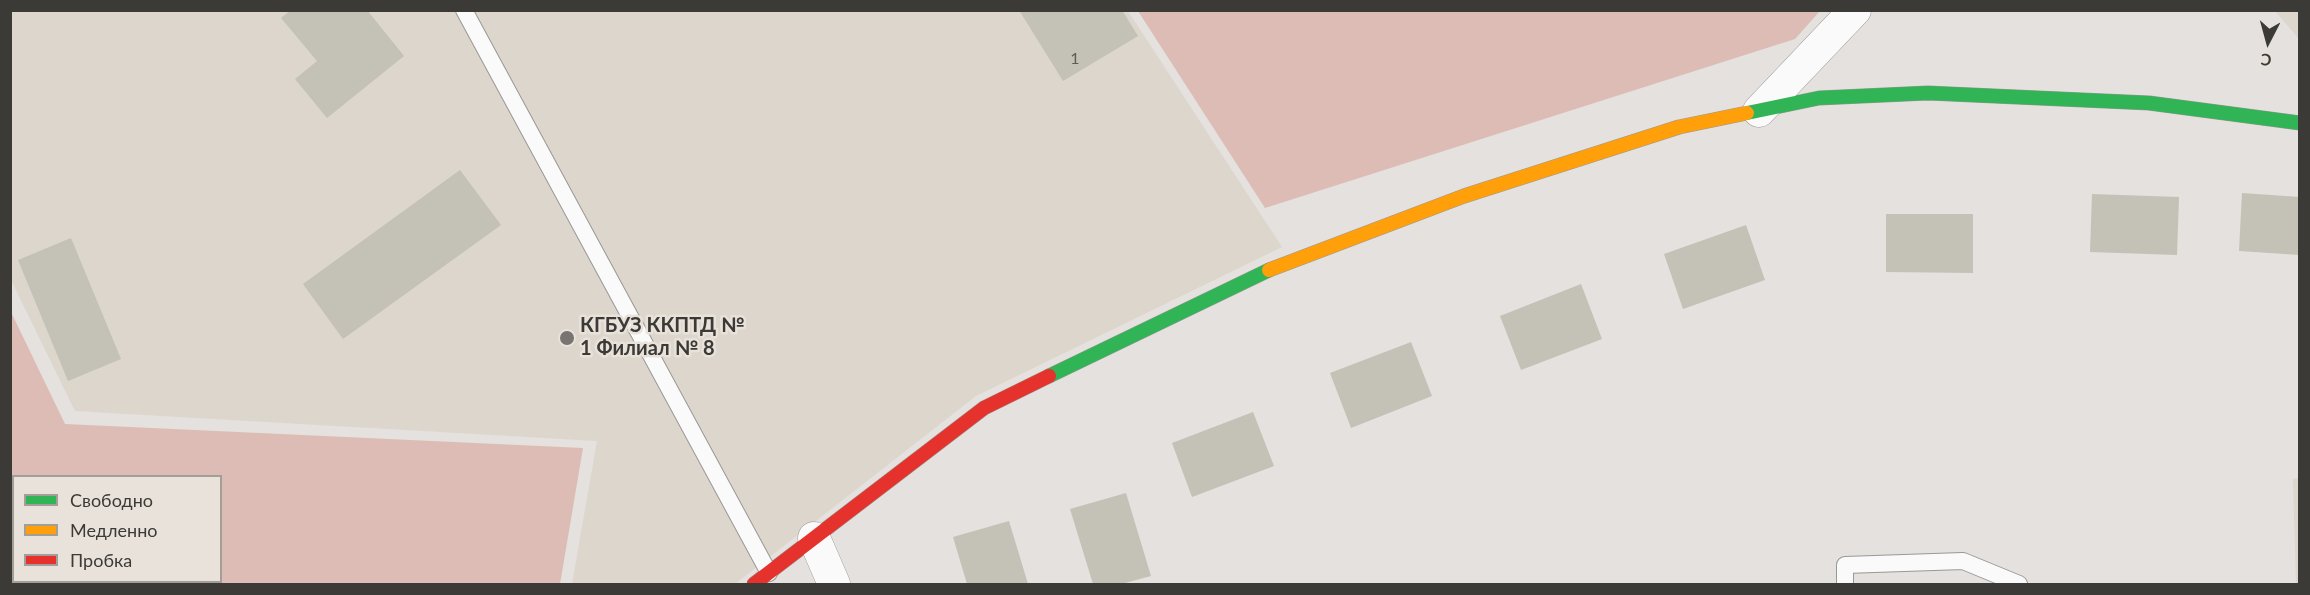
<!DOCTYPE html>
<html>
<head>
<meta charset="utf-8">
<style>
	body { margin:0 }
	#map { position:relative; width:2310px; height:595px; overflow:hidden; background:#e4e1de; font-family:Lato,sans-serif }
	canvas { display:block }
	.frame { position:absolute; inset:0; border:12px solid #3c3a36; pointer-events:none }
	.legend { position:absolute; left:12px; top:475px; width:210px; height:108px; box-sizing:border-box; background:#e8e2da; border:2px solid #a39f98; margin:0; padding:8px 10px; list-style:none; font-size:18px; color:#3c3a36 }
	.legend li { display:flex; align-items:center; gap:12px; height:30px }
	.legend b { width:30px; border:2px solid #a39f98 }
	.north { position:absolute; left:2238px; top:12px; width:60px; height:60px; -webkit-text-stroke:4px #e8e2da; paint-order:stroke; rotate:186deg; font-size:16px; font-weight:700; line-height:24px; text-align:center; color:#3c3a36 }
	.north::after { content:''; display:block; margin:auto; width:21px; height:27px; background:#3c3a36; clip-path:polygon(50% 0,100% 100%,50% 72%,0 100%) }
</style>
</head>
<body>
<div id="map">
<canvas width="2310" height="595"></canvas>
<div class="frame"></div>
<ul class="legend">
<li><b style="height:8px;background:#30b455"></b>Свободно</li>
<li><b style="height:8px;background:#ff9f0a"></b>Медленно</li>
<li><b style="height:8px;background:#e5322d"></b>Пробка</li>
</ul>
<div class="north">С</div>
</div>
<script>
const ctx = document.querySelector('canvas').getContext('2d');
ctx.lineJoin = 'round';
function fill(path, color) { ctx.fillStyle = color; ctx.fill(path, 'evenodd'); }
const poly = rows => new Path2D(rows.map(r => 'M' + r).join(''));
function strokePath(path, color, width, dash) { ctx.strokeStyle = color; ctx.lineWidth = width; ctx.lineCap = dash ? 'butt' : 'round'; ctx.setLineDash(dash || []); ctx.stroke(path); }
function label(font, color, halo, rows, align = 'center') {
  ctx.font = font + ' Lato,sans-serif'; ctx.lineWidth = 5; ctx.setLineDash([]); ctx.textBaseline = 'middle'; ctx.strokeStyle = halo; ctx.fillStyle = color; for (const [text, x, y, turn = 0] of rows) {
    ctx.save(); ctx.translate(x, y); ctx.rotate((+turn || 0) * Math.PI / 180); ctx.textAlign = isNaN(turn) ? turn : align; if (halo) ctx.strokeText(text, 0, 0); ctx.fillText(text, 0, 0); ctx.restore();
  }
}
const built = poly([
	[11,10,1128,11,1282,247,976,396,735,584,572,584,597,441,75,411,11,280],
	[2275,11,2299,11,2299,39],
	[2299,478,2300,584,2296,584,2293,479]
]);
const forest = poly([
	[1138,11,1820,11,1795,39,1265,208],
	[11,312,65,424,583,448,560,584,11,584],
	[14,476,220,476,220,582,14,582]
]);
const building = poly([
	[291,10,367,10,404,56,327,118,295,79,317,61,281,18],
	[1019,10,1122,10,1138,36,1063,81],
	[460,170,501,225,343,339,303,284],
	[2242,193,2300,197,2300,255,2239,251],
	[2092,194,2179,197,2177,255,2090,252],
	[1886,214,1973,214,1973,273,1886,272],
	[1746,225,1765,280,1683,309,1664,254],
	[71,238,121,359,68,381,18,260],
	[1581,284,1602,339,1521,370,1500,316],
	[1411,342,1432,396,1351,428,1330,373],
	[1253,412,1274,466,1192,497,1172,443],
	[1126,493,1151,576,1121,584,1093,584,1070,509],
	[1009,521,1028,584,967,584,953,537]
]);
const lane = poly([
	[464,10,769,573],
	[1845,584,1845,565,1963,561,2019,584]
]);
const street = poly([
	[1759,111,1855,10],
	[814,538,834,584]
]);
const fast = poly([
	[1747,113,1819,98,1928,93,2149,103,2300,123],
	[1049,376,1269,270]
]);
const slow = poly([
	[1269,270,1464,196,1679,127,1747,113]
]);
const jam = poly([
	[754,584,984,408,1049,376]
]);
const markers = [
	[567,338,8,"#777471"]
];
const numberNames = [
	["1",1075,59]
];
const poiNames = [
	["КГБУЗ ККПТД №",580,326],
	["1 Филиал № 8",580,349]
];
fill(built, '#dcd6cd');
fill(forest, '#dcbcb4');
fill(building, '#c4c1b6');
strokePath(lane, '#9a9895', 18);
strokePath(street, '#9a9895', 33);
strokePath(fast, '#9a9895', 15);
strokePath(slow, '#9a9895', 15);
strokePath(jam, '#9a9895', 15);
strokePath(lane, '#fbfafa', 16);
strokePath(street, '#fbfafa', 32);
strokePath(fast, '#30b455', 14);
strokePath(slow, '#ff9f0a', 14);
strokePath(jam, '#e5322d', 14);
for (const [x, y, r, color] of markers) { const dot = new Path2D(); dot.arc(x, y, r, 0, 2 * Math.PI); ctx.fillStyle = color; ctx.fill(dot); strokePath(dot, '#e8e2da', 2); }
label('16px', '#5e5c56', null, numberNames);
label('bold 20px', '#3c3a36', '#e8e2da', poiNames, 'left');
</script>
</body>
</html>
